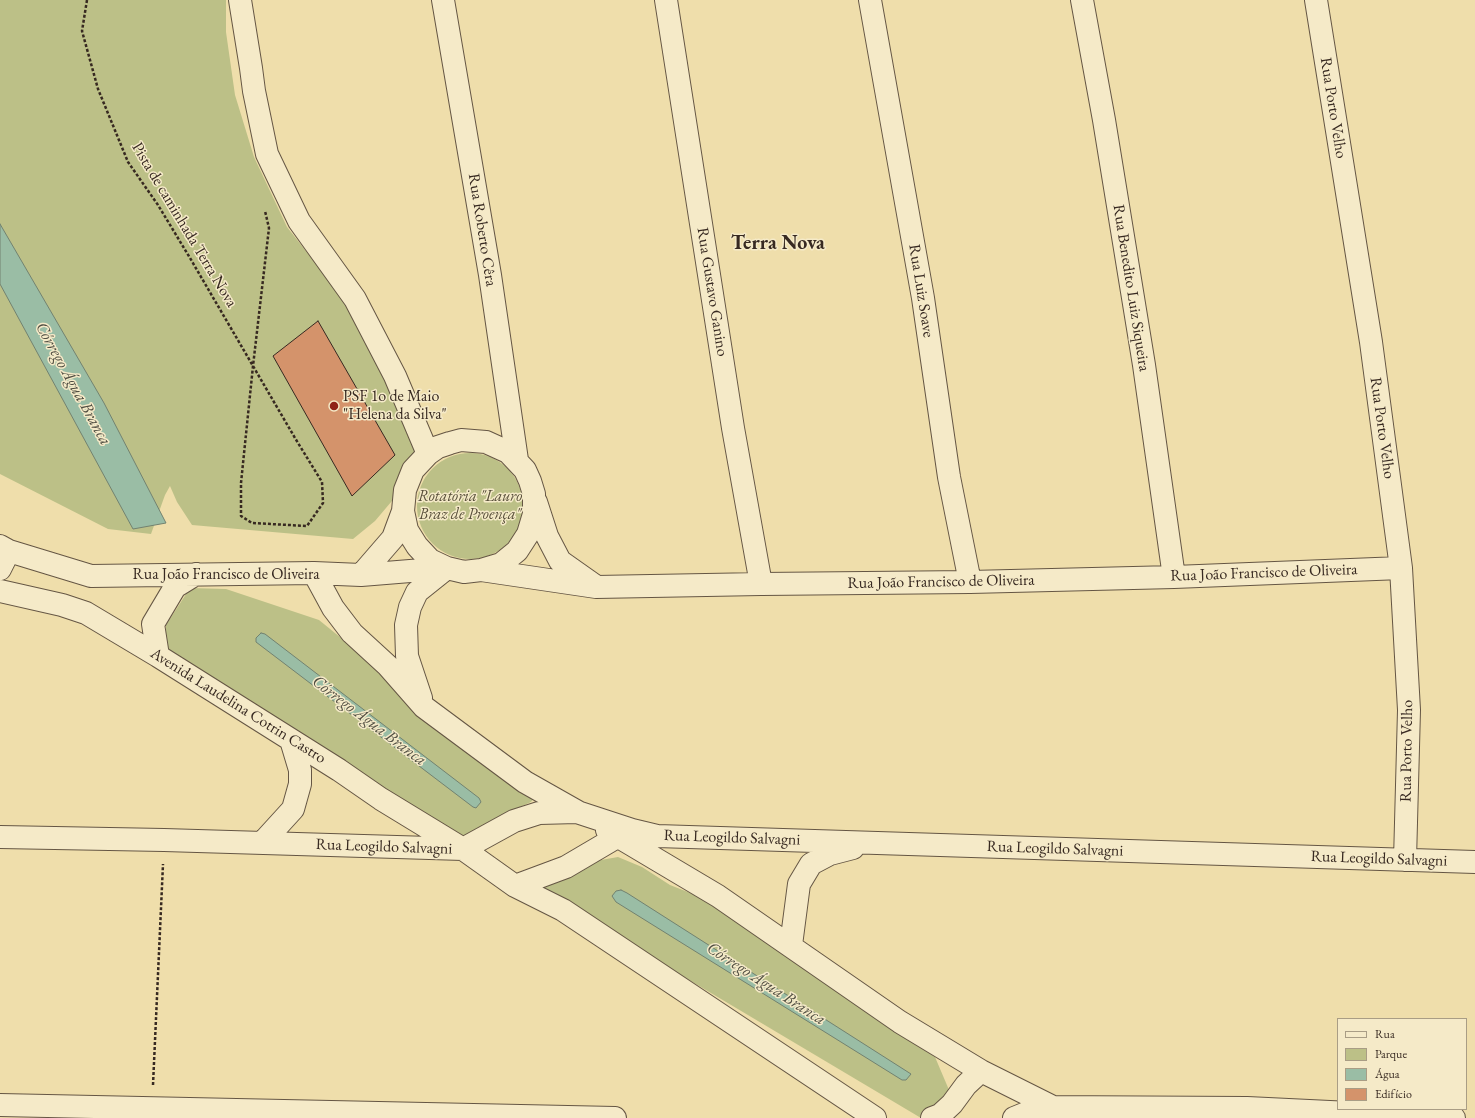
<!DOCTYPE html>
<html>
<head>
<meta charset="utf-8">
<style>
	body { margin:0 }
	#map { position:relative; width:1475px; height:1118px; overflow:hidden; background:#efdeab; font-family:"EB Garamond",serif }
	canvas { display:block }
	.legend { position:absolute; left:1337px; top:1018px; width:130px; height:92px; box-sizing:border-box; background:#f5eac8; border:1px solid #a99d85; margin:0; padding:5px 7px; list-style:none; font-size:12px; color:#372921 }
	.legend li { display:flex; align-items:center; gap:8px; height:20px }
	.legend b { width:20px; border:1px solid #a99d85 }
</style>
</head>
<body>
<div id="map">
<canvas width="1475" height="1118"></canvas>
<ul class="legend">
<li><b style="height:5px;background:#f5eac8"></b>Rua</li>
<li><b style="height:11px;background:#bcc087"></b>Parque</li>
<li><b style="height:11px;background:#9abda5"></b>Água</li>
<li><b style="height:11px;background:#d4936b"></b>Edifício</li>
</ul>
</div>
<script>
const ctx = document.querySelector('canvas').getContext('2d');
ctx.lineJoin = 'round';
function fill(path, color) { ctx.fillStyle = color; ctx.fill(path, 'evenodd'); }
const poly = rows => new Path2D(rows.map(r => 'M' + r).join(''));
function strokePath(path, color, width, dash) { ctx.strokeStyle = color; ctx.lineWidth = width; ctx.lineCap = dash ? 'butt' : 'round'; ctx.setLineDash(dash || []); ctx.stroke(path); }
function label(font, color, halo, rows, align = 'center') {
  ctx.font = font + ' "EB Garamond",serif'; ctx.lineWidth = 3; ctx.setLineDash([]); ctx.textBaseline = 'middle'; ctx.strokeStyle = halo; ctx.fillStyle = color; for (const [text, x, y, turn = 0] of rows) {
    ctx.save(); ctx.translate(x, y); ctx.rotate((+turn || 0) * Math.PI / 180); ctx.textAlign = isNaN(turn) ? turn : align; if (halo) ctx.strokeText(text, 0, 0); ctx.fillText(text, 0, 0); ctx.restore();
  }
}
const green = poly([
	[0,0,226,0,226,32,235,95,254,157,287,227,346,302,394,380,424,463,375,521,353,539,192,525,177,502,170,486,165,495,151,534,108,529,0,474],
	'417 506a53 53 0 1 1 106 0a53 53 0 1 1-106 0Z',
	[190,588,226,589,319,620,367,659,541,788,531,802,509,812,458,842,165,653,166,625],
	[618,857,642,867,670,885,698,896,935,1057,952,1097,938,1114,921,1118,563,905,543,889,574,868,595,861]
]);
const water = poly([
	[0,224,104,403,166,523,133,529,0,284,0,224],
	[261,633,265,634,479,798,481,802,476,808,473,807,256,642,256,638,261,633],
	[621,890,627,893,911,1074,906,1080,902,1080,616,902,612,896,616,891,621,890]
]);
const building = poly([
	[318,321,395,455,352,496,273,356,318,321]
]);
const path = poly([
	[87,0,82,31,98,89,128,162,158,205,190,258,295,438,322,482,323,503,307,526,252,523,241,516,241,483,253,366,269,228,265,211],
	[153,1085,163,864]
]);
const minor = poly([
	[240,0,251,68,254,91,267,154,299,221,355,299,395,376,428,454],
	[443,0,490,275,517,460],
	[666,0,733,428,761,584],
	[870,0,923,298,949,477,970,582],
	[1082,0,1104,120,1144,365,1174,577],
	[1316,0,1371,342,1401,568,1409,710,1405,860],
	[536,502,547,536,560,561,594,585],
	[0,546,9,551,91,576,314,573,361,575,447,568,464,572,481,570,501,564,517,551,528,534,534,514,534,494,530,481,525,470,508,452,486,442,461,440,450,443,438,447,428,454,413,470,405,490,403,511,407,530,417,546,430,560,447,568],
	[0,569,9,551],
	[481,570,596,587,761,584,970,582,1174,577,1401,568],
	[314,573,333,608,352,633,388,666,424,707,525,782,578,812],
	[361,575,393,538,403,511],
	[0,591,62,605,86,613,158,656,339,770,381,799,463,849,515,886,563,910,875,1118],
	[158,656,153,624,175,587,196,574],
	[421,698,407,656,406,625,410,607,417,592,447,568],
	[607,830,718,896,900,1022,981,1071,1055,1108,1071,1118],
	[0,837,164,840,463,849,514,821,539,813,577,812,632,830,657,836,1475,862],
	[262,843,293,809,300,784,300,770,291,740],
	[515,886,566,867,617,837],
	[791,945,799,884,811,864,830,854,853,848],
	[0,1105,615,1118],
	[932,1118,940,1115,952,1104,966,1085,981,1071],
	[1014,1118,1041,1107,1247,1108,1454,1118]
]);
const markers = [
	[334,406,5,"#8f2418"]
];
const streetNames = [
	["Rua Porto Velho",1333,108,81],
	["Pista de caminhada Terra Nova",184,225,59],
	["Rua Roberto Cêra",482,230,81],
	["Rua Benedito Luiz Siqueira",1131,288,81],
	["Rua Luiz Soave",921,291,81],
	["Rua Gustavo Ganino",712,292,81],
	["Rua Porto Velho",1382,428,82],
	["Rua João Francisco de Oliveira",1264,573,-2],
	["Rua João Francisco de Oliveira",226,575],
	["Rua João Francisco de Oliveira",941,582,-1],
	["Avenida Laudelina Cotrin Castro",238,706,32],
	["Rua Porto Velho",1407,751,-89],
	["Rua Leogildo Salvagni",732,838,2],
	["Rua Leogildo Salvagni",384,847,2],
	["Rua Leogildo Salvagni",1055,849,2],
	["Rua Leogildo Salvagni",1379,859,2]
];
const poiNames = [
	["PSF 1o de Maio",343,397],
	["\"Helena da Silva\"",343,415]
];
const parkNames = [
	["Rotatória \"Lauro",470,497],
	["Braz de Proença\"",470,515]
];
const waterNames = [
	["Córrego Água Branca",73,384,61],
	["Córrego Água Branca",369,721,37],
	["Córrego Água Branca",766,984,33]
];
const districtNames = [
	["Terra Nova",778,244]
];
fill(green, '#bcc087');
fill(water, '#9abda5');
strokePath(water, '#728270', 1);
fill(building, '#d4936b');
strokePath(building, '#372921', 1);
strokePath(minor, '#655644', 24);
strokePath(path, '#372921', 2.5, [3, 2]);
strokePath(minor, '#f5eac8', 22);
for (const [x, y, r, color] of markers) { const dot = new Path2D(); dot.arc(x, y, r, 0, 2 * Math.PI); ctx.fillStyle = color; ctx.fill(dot); strokePath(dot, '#f5eac8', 1.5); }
label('16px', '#372921', '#f5eac8', streetNames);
label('16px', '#372921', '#f5eac8', poiNames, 'left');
label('italic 16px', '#584f3a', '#f5eac8', parkNames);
label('italic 17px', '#504e42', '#f5eac8', waterNames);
label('bold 20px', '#372921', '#f5eac8', districtNames);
</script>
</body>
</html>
